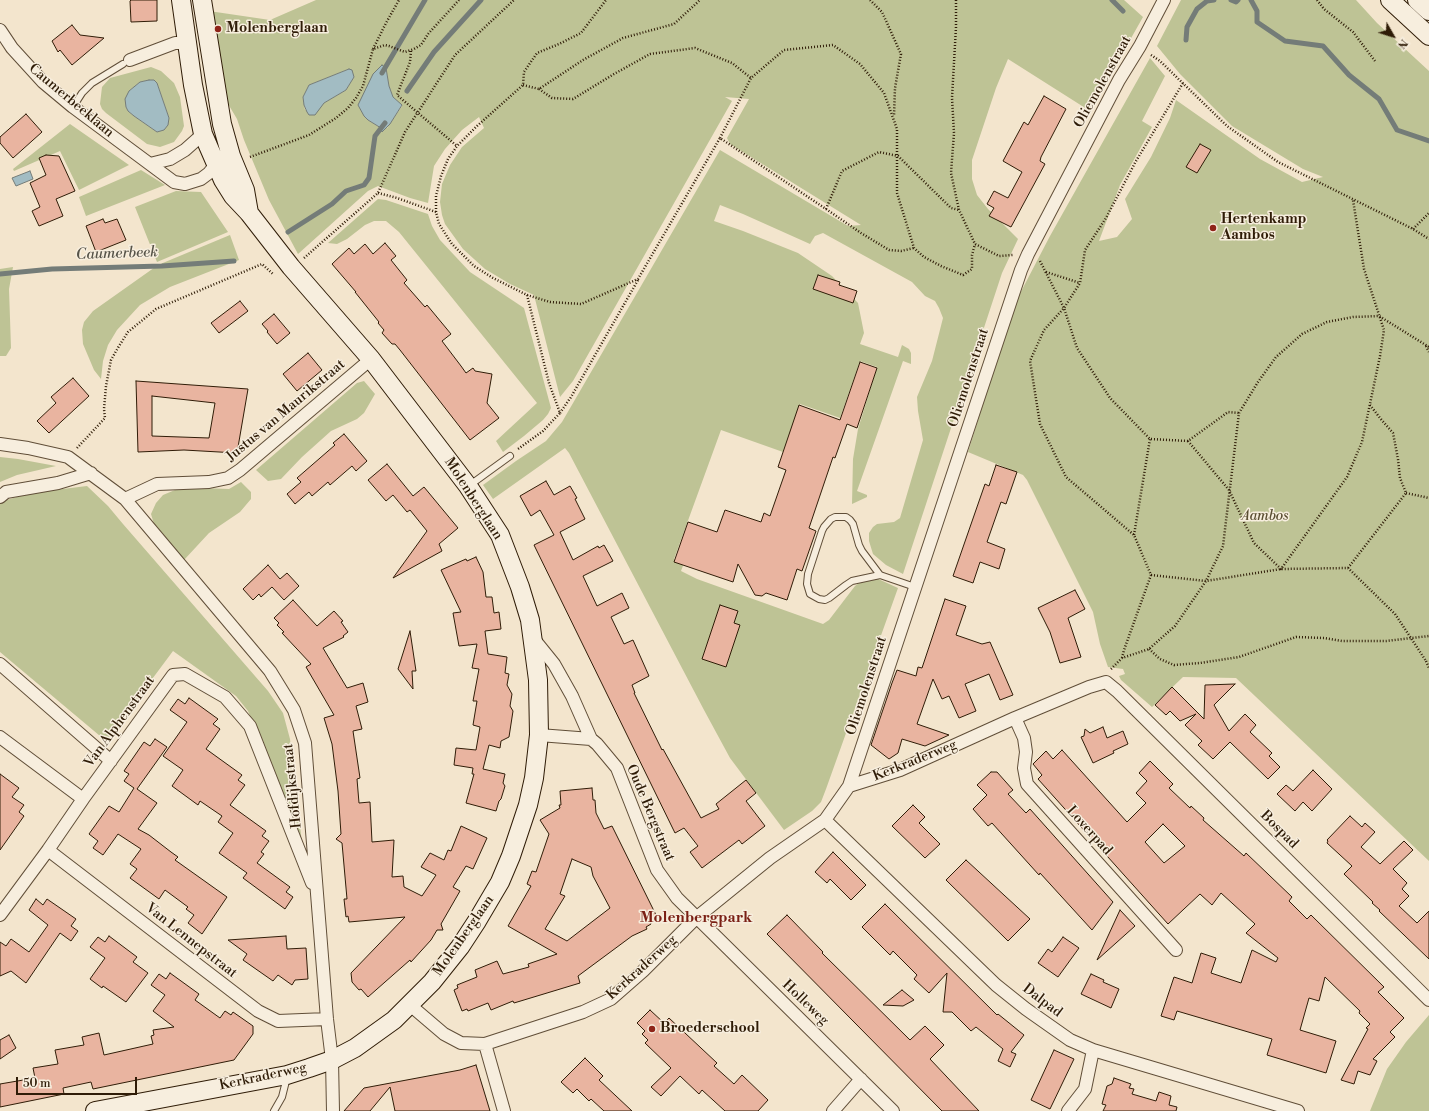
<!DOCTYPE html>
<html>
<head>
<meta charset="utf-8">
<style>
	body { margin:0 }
	#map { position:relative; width:1429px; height:1111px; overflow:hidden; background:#f3e5cd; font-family:"Libre Bodoni",serif }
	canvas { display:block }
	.north { position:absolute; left:1373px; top:16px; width:40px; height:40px; -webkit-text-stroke:3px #f7eede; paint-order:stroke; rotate:129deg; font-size:11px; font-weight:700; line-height:16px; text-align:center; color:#2f1c07 }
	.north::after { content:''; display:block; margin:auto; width:14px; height:18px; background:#2f1c07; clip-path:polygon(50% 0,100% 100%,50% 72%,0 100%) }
	.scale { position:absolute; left:16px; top:1077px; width:121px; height:18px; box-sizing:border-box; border:2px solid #2f1c07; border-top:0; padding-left:5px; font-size:12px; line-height:14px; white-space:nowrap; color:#2f1c07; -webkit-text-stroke:3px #f7eede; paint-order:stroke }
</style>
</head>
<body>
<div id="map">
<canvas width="1429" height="1111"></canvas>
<div class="north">N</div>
<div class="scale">50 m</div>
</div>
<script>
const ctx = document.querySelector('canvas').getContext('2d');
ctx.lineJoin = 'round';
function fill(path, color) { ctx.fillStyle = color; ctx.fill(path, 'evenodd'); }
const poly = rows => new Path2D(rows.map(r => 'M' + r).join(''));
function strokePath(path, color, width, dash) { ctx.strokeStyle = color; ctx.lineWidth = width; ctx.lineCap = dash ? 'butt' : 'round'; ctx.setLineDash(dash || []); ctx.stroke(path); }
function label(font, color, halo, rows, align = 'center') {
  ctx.font = font + ' "Libre Bodoni",serif'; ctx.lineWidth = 3; ctx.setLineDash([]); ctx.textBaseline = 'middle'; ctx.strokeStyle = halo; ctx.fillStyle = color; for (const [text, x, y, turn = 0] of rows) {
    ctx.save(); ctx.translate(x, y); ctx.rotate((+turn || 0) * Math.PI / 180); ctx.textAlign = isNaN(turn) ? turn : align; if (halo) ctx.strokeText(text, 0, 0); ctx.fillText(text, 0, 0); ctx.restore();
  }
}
const green = poly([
	[316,0,1124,0,1143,17,1090,111,1008,59,996,88,972,160,972,179,977,195,988,209,1018,239,1002,273,903,574,886,565,873,554,869,541,869,533,873,527,877,524,894,522,900,518,923,440,918,411,917,397,932,361,943,318,939,308,935,301,925,296,912,282,823,233,815,236,810,244,743,214,720,205,714,221,743,231,798,253,832,276,858,303,864,333,860,344,898,357,902,345,909,349,911,353,911,364,903,361,857,491,867,495,867,497,852,504,853,459,858,429,877,367,860,361,840,418,800,404,783,452,721,430,674,559,684,563,681,571,697,579,823,624,829,620,855,586,864,579,876,578,898,588,826,789,821,802,812,811,784,830,730,758,704,710,569,453,565,448,493,499,483,485,516,461,546,441,562,422,720,150,848,226,861,225,730,144,727,138,749,99,725,97,732,101,573,381,560,397,534,295,510,284,485,269,463,249,445,224,442,215,440,202,442,184,450,165,462,147,484,128,479,117,462,130,445,149,434,166,428,203,410,198,378,186,368,191,298,254,269,200,244,140,237,119,221,92,209,11,270,20],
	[386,68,389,86,393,97,402,106,387,128,381,128,368,120,358,105],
	[349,69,354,77,346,90,324,103,305,110,303,97,309,85],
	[1181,0,1356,0,1377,23,1429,71,1429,861,1236,678,1183,677,1152,707,1121,680,1119,676,1125,674,1123,669,1108,667,1100,644,1093,612,1027,480,1023,475,968,452,1014,305,1050,236,1150,58,1165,76,1142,121,1152,127,1120,185,1099,241,1117,237,1132,219,1125,199,1151,157,1170,118,1176,100,1260,159,1302,182,1323,177,1303,169,1232,126,1180,74,1157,46],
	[151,67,161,71,174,83,180,97,184,126,182,131,174,142,160,147,147,144,106,113,102,109,100,104,102,87,110,78],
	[149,80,154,80,157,83,169,118,164,130,157,132,134,116,128,111,126,107,129,91,140,82],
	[70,124,129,165,79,190,60,151,14,171,13,169],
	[141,170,165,185,86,216,79,197],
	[176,191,201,192,228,232,157,262,135,207],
	[378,199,386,200,428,214,432,226,440,240,470,272,524,308,551,408,548,414,543,420,524,436,503,452,496,441,537,403,399,232,386,221,374,221,365,225,347,239,337,244,328,243],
	[230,235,239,260,170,287,140,305,117,330,108,345,103,361,101,379,94,370,83,344,82,330,84,322,93,311,158,265],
	[13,267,9,289,11,348,6,356,0,356,0,269],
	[364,381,375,394,364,413,357,419,331,431,302,457,281,479,268,481,256,470,357,383],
	[0,457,18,459,56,466,17,475,0,482],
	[241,482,251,492,251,499,240,512,209,533,184,560,154,524,151,514,156,503,163,495,175,490,202,488,229,489],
	[87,486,108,506,123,524,268,691,283,713,290,739,303,852,248,711,236,696,173,651,106,741,0,652,0,502,30,493],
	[1429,1015,1429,1111,1370,1111,1387,1069,1406,1042]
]);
const water = poly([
	[382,65,386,68,389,86,393,97,402,105,390,124,382,132,381,128,368,120,364,116,358,105,373,74,382,65],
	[349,69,352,70,354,77,346,90,324,103,315,115,309,115,307,112,304,105,303,97,309,85,349,69],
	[149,80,154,80,157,83,169,118,168,125,164,130,157,132,134,116,128,111,126,107,125,99,129,91,140,82,149,80],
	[30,171,33,179,16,186,12,178,30,171]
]);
const stream = poly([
	[1112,0,1123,11],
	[1231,0,1236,2,1238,0],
	[1251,0,1257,11,1257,22,1285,41,1323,46,1349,75,1379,99,1397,130,1429,141],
	[1186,40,1187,27,1197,9,1207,1,1214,0],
	[382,73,425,0],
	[407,91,434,52,481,0],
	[288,232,332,204,346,191,364,185,369,178,375,136,385,123],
	[0,274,52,269,162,266,234,261]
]);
const building = poly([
	[131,0,157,0,157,21,131,22,130,1,131,0],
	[72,25,80,35,104,38,72,65,60,50,58,52,52,41,72,25],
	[1044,96,1066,109,1041,157,1040,161,1045,164,1011,227,989,216,994,208,987,204,994,191,1008,198,1022,172,1003,161,1024,122,1028,125,1044,96],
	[26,114,42,132,13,158,0,143,0,137,26,114],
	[1200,144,1211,150,1197,173,1186,167,1200,144],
	[46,155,59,156,75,191,56,199,63,216,39,226,32,211,40,207,30,183,46,175,39,158,46,155],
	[103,219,105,223,117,219,126,240,96,252,86,226,103,219],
	[385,243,396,256,391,260,407,280,404,283,425,307,427,305,451,334,442,341,461,366,466,373,473,368,475,371,492,374,487,403,499,418,470,440,400,350,395,344,392,344,382,333,384,330,378,323,379,322,355,292,356,292,332,264,349,248,354,254,365,244,373,254,385,243],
	[818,275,840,282,839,285,857,291,853,303,813,289,818,275],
	[240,301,248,311,219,333,211,323,240,301],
	[274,314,290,333,277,344,267,332,268,331,262,324,274,314],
	[308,353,322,370,297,391,283,374,308,353],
	[860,362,877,368,857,428,847,424,835,458,833,457,809,528,816,531,802,571,797,569,787,600,766,593,762,596,755,595,738,564,733,582,674,562,688,522,717,532,725,510,761,522,764,513,770,516,786,470,778,467,799,405,840,420,860,362],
	[73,378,89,396,49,433,37,421,56,403,51,397,73,378],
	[136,381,248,389,237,453,184,450,138,452,136,381],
	[152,396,215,403,209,438,152,436,152,396],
	[344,434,367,461,356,471,352,466,330,485,328,482,312,496,309,492,295,504,287,494,301,482,297,478,335,445,333,443,344,434],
	[387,464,413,496,424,487,458,528,439,544,442,551,393,578,427,531,410,510,407,512,393,495,386,501,368,480,387,464],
	[996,465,1017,472,1006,504,1001,502,987,542,1005,549,999,569,980,562,973,583,953,576,985,484,989,486,996,465],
	[546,481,554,495,570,486,577,498,575,499,585,519,560,532,573,560,598,546,599,548,604,545,613,561,583,576,597,606,622,593,629,608,611,617,624,644,633,640,649,676,632,685,635,693,634,693,662,750,663,749,701,818,719,809,716,804,746,780,756,793,746,801,765,826,742,844,739,840,702,868,690,852,698,846,684,828,675,833,534,545,554,535,540,510,531,516,520,496,546,481],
	[476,557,483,572,486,597,492,597,494,613,499,612,501,629,485,631,488,654,507,657,505,673,509,674,507,685,512,694,510,706,513,711,509,737,501,741,500,748,489,745,483,769,505,774,503,783,505,786,501,799,499,801,496,811,466,803,474,774,472,774,473,768,454,765,456,748,476,750,480,727,473,725,477,701,473,701,479,669,472,668,477,644,459,646,453,613,461,612,441,570,466,559,467,561,476,557],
	[268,565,280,579,287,573,299,586,284,600,272,587,261,597,259,594,253,600,243,589,268,565],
	[1075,590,1085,609,1068,618,1081,657,1060,663,1050,632,1038,608,1075,590],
	[945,599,966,606,956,635,982,644,990,642,1013,695,1000,700,989,674,965,684,976,711,959,718,949,696,942,699,933,679,917,724,949,735,925,746,902,739,898,753,889,759,871,745,892,683,897,670,916,676,918,667,922,668,945,599],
	[293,600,317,626,334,611,343,621,341,622,348,632,343,636,344,637,323,648,347,688,363,683,368,702,356,706,362,729,353,731,360,778,357,779,359,803,370,802,372,842,394,840,392,877,403,876,404,887,422,896,436,875,421,867,430,853,444,860,448,850,451,851,461,826,487,838,473,869,466,866,453,887,460,891,441,924,443,930,437,930,431,940,411,962,410,960,368,997,361,989,359,990,352,982,351,973,405,917,349,922,348,916,346,917,344,899,347,899,342,843,336,839,341,834,338,791,332,744,324,718,334,715,306,667,311,664,282,633,284,632,277,625,279,623,274,618,293,600],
	[720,605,738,611,734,623,740,625,726,667,702,659,720,605],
	[410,631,416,671,412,671,413,689,398,669,410,631],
	[1235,684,1214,705,1229,731,1245,714,1256,725,1250,732,1272,753,1269,756,1280,767,1268,779,1230,742,1213,759,1198,745,1202,741,1185,725,1196,714,1180,721,1170,711,1166,715,1155,705,1172,687,1204,719,1205,685,1235,684],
	[189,698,218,719,213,724,220,729,206,749,242,775,238,780,245,785,230,805,266,831,262,836,269,841,261,852,264,854,257,863,290,887,286,892,293,897,285,909,243,878,247,873,219,853,233,833,218,822,222,816,200,801,198,805,172,786,183,770,163,756,187,722,170,710,178,699,185,704,189,698],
	[1103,727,1107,738,1123,731,1128,744,1113,751,1114,753,1093,763,1081,737,1084,736,1085,729,1090,733,1103,727],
	[155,739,167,747,137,789,157,803,138,829,149,835,171,852,178,857,175,860,227,897,202,934,188,923,194,915,186,909,188,907,165,890,159,899,130,878,137,869,130,864,141,849,118,834,103,855,93,848,98,841,89,834,109,806,119,812,134,788,124,781,129,774,124,771,144,742,150,746,155,739],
	[1062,750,1127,822,1146,803,1136,793,1147,781,1139,773,1150,761,1173,784,1169,788,1190,808,1191,806,1204,818,1203,820,1244,856,1246,853,1292,897,1289,901,1307,919,1311,915,1384,987,1378,992,1404,1018,1390,1032,1395,1037,1373,1059,1377,1061,1370,1075,1358,1071,1354,1084,1341,1080,1368,1029,1366,1028,1370,1024,1359,1013,1360,1011,1325,977,1319,1001,1309,998,1300,1030,1336,1041,1326,1073,1267,1055,1272,1039,1177,1011,1174,1020,1161,1016,1174,977,1192,983,1201,953,1216,958,1211,973,1241,983,1252,950,1276,962,1278,958,1246,933,1255,924,1221,893,1212,905,1200,894,1168,924,1038,779,1042,775,1033,764,1046,751,1053,759,1062,750],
	[1163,824,1185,846,1164,863,1145,842,1163,824],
	[1313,770,1332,789,1312,811,1303,802,1295,811,1277,794,1286,785,1293,791,1313,770],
	[991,772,997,772,1013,790,1008,794,1026,813,1030,809,1113,902,1092,930,1040,873,1039,875,992,823,988,826,973,809,987,795,977,785,991,772],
	[0,774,19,788,12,797,24,805,19,812,24,816,0,850,0,774],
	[592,788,593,800,595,800,596,813,604,829,612,826,657,917,650,921,651,924,646,927,647,929,632,936,578,976,580,983,514,1003,513,1001,491,1010,488,1003,468,1011,467,1009,462,1011,454,990,458,988,457,985,477,977,475,970,497,961,503,974,529,967,528,964,557,954,508,926,531,886,527,884,532,871,536,872,549,834,540,820,560,808,559,805,561,805,560,791,592,788],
	[572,859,591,867,593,876,610,908,567,941,545,929,565,896,560,894,572,859],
	[913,805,925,817,919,823,940,844,925,858,892,826,913,805],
	[1350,816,1362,827,1365,823,1375,832,1361,847,1380,864,1404,841,1413,850,1393,869,1407,883,1402,889,1409,896,1399,906,1417,923,1429,911,1429,959,1379,911,1380,910,1372,903,1373,902,1344,874,1352,866,1327,843,1328,841,1327,840,1350,816],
	[833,852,866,885,851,900,830,879,827,883,815,872,833,852],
	[966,860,1030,919,1008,941,946,880,966,860],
	[36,899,43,905,47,899,76,919,71,926,78,931,71,941,60,933,26,983,11,971,0,976,0,942,6,946,11,939,29,952,48,925,29,910,36,899],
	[885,904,997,1015,998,1014,1024,1035,1011,1052,1016,1054,1010,1067,998,1061,1003,1049,976,1027,971,1031,952,1012,943,1012,947,973,929,993,914,979,917,975,893,951,890,955,862,927,885,904],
	[1120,910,1135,926,1097,960,1120,910],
	[787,915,823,952,822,953,910,1040,925,1026,944,1045,930,1059,979,1111,942,1111,767,934,787,915],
	[109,936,137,957,133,962,148,973,126,1002,103,986,102,988,90,979,105,958,90,947,98,937,105,942,109,936],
	[286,936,287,949,306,948,308,979,295,980,292,985,278,975,273,981,243,960,247,954,228,940,286,936],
	[1063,937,1079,948,1058,977,1038,963,1048,949,1052,952,1063,937],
	[170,973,199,994,195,1000,220,1018,225,1011,231,1015,233,1012,253,1026,253,1034,234,1060,93,1089,91,1082,63,1088,64,1094,0,1107,0,1084,35,1078,33,1068,58,1064,55,1050,84,1045,82,1037,99,1033,104,1055,153,1044,151,1036,154,1035,153,1030,174,1027,153,1011,165,995,151,985,159,974,166,979,170,973],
	[1091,974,1104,980,1103,982,1119,989,1111,1008,1081,994,1091,974],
	[902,990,914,1000,903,1006,883,1005,902,990],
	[650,1010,664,1023,669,1018,717,1063,714,1066,734,1084,742,1075,768,1100,758,1111,725,1111,702,1090,699,1094,680,1076,661,1096,651,1087,671,1068,645,1043,648,1040,642,1034,645,1031,637,1023,650,1010],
	[9,1035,16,1048,0,1059,0,1040,9,1035],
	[1054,1050,1074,1059,1050,1109,1031,1100,1054,1050],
	[585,1058,603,1076,599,1080,632,1111,604,1111,591,1099,589,1101,577,1089,573,1093,561,1082,585,1058],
	[476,1065,490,1111,395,1111,390,1087,370,1111,344,1111,364,1088,460,1070,476,1065],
	[1114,1078,1131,1084,1129,1088,1134,1089,1132,1094,1156,1101,1159,1092,1171,1096,1169,1105,1177,1107,1176,1111,1103,1111,1106,1105,1102,1104,1107,1086,1112,1084,1114,1078]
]);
const path = poly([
	[870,0,882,12,901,54,895,88,894,116],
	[956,0,956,27,952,98,954,133,951,173,959,210,975,244,999,256,1013,255],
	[1317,0,1324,9,1353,32,1375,61],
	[373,49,386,23,399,0],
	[411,51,410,62,397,95,457,146],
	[1151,55,1160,61,1227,126,1278,162,1413,229,1429,239],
	[523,85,539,89,583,60,623,38,674,24,700,0],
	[539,89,552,98,573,99,614,74,650,54,695,48,732,63,751,78],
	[720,138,751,78,784,50,833,45,860,64,884,93,897,129,897,193,914,248,924,257,941,266,963,275,972,269,972,255,975,244],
	[250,157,309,135,336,118,348,108,356,98,363,86,373,49,385,45,389,46,405,52,414,49,421,45,428,34,459,0],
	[378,193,397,198,436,212,439,224,452,244,474,266,493,278,527,295,549,383,560,413,543,431,518,449],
	[826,209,861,233,889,250,901,251,914,248],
	[436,212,436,196,441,176,448,159,457,146,477,126,523,85,524,72,537,53,559,44,581,33,606,0],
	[1413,229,1429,213],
	[304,258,378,193,405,132,455,55,514,0],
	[1040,261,1064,308,1077,348,1110,398,1150,439,1188,441,1228,412,1239,413],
	[1046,272,1080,283],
	[527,295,550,302,581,304,638,279,720,138,826,209,842,171,879,152,898,156,951,208,959,210],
	[1426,346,1429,352],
	[560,413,571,397,638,280],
	[1188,441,1229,490,1254,543,1281,569,1347,477,1362,442,1380,356,1384,330,1364,269,1353,200],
	[77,448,105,418,104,409,106,386,111,360,119,346,128,332,156,309,262,264,273,274],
	[1406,493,1429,498],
	[1134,535,1150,439],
	[1348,568,1406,493,1400,478,1398,459,1393,433,1380,418,1370,405],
	[1151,575,1206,581,1281,569,1348,568,1395,614],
	[1149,649,1160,659,1174,665,1200,663,1239,657,1296,637,1324,638,1342,641,1386,641,1429,636],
	[1122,658,1124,650,1151,575,1134,535,1066,477,1040,424,1030,361,1044,330,1064,308,1080,283,1085,250,1106,218,1136,161,1183,83],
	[1426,661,1429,668],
	[1111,669,1122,658,1149,649,1175,626,1206,581,1223,546,1239,413,1258,382,1276,357,1302,334,1327,322,1353,317,1379,316,1429,347]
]);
const lane = poly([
	[73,107,82,93,92,83,123,64],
	[470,485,510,456],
	[880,575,852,581,846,585,829,598,825,600,819,599,810,594,807,584,808,574,822,531,824,527,831,519,835,517,846,517,850,520,853,524,859,545,862,551,880,575,915,587],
	[274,1111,282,1097,287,1077]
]);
const street = poly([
	[0,30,12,48,43,82,73,107,174,182,185,184,201,179,209,173,216,164],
	[130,60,175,43,187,43],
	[150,164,170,159,185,150,203,134],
	[0,444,28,448,68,457,125,499,270,671,294,710,305,743,327,1019,332,1060,333,1111],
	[0,497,6,492,58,483,91,473],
	[125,499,157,484,209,482,228,478,240,470,371,359],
	[533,638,554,664,572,696,591,739],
	[0,664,111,761],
	[1015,718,1024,738,1026,752,1024,768,1027,784,1176,950],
	[539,735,591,739,597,744,617,768,657,870,677,898,893,1111],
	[0,737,83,799],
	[849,786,1021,270,1028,254,1119,80,1140,46,1164,0],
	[825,820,996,985,1026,1009,1070,1040,1093,1050,1298,1111],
	[48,850,258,1011,278,1021,327,1019],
	[0,915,48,850,83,799,173,675,185,674,225,697,250,726,312,883],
	[410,1005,444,1034,461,1043,485,1044,583,1012,611,999,643,971,696,918,770,858,825,820,849,786,900,770,1015,718,1089,687,1106,682,1117,691,1429,1000],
	[485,1044,504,1111],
	[833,1111,861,1079],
	[1068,1111,1085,1089,1093,1050]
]);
const secondary = poly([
	[202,0,222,124,231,156,245,190,249,213],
	[1390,0,1429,36],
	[1417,0,1429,11],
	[95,1111,287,1075,309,1068,332,1060,355,1048,394,1020,432,982,460,947,477,921,500,882,511,856,528,805,534,778,539,735,538,680,530,620,520,587,500,535,468,486,371,359,291,267,249,213,233,196,223,180,203,134,193,85,181,0]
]);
const pathBridge = poly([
	[1395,614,1426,661]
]);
const markers = [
	[218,29,4,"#8f2418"],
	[1213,228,4,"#8f2418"],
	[652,1029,4,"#8f2418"]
];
const poiNames = [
	["Molenberglaan",226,29],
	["Hertenkamp",1221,220],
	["Aambos",1221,236],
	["Broederschool",660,1029]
];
const streetNames = [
	["Oliemolenstraat",1103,82,-61],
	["Caumerbeeklaan",71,101,40],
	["Oliemolenstraat",969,378,-72],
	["Justus van Maurikstraat",286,411,-40],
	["Molenberglaan",473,499,57],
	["Oliemolenstraat",867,686,-72],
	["Van Alphenstraat",120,722,-54],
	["Kerkraderweg",915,761,-22],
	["Hofdijkstraat",293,786,-96],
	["Oude Bergstraat",650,813,67],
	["Bospad",1279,830,45],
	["Loverpad",1089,831,48],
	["Molenberglaan",464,936,-55],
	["Van Lennepstraat",191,941,38],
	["Kerkraderweg",642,968,-42],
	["Dalpad",1042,1001,37],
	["Holleweg",805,1003,44],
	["Kerkraderweg",263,1077,-12]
];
const parkNames = [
	["Aambos",1265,517]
];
const waterNames = [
	["Caumerbeek",117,254,-2]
];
const neighbourhoodNames = [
	["Molenbergpark",696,918]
];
fill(green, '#bec395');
fill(water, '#a2bcc3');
strokePath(water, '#747c78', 1);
strokePath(stream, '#747c78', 5);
fill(building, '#e9b4a0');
strokePath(building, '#2f1c07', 1);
strokePath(lane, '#604e38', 8);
strokePath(street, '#604e38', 14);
strokePath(secondary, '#2f1c07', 20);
strokePath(path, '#2f1c07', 2.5, [1, 2]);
strokePath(lane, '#f7eede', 6);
strokePath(street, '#f7eede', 12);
strokePath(secondary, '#f7eede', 18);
strokePath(pathBridge, '#2f1c07', 2.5, [1, 2]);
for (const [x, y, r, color] of markers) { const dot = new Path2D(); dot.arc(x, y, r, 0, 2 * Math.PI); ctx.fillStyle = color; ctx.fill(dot); strokePath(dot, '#f7eede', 1.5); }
label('bold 14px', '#2f1c07', '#f7eede', poiNames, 'left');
label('14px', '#2f1c07', '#f7eede', streetNames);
label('italic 14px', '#5a4e32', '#f7eede', parkNames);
label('italic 15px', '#575449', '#f7eede', waterNames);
label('bold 15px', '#7a1f14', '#f7eede', neighbourhoodNames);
</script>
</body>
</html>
